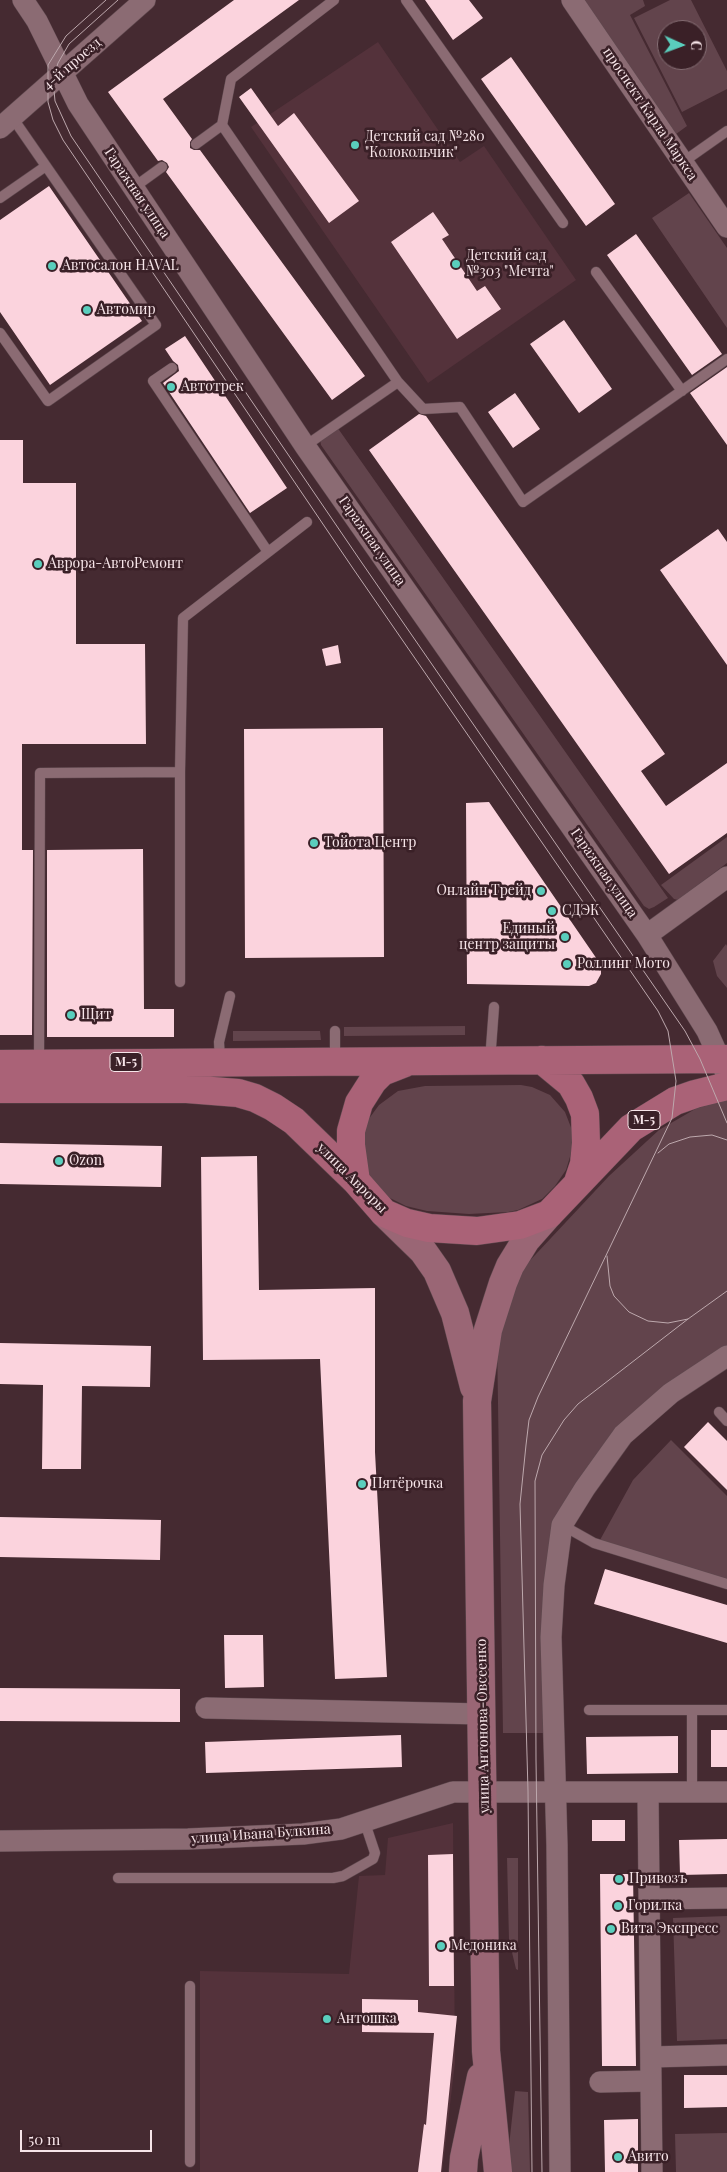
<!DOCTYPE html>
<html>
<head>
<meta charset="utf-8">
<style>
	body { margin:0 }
	#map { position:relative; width:727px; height:2172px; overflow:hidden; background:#452a31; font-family:"Playfair Display",serif }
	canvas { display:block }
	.north { position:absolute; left:657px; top:20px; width:50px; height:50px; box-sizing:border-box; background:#3a2027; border:1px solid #866f75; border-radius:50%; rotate:92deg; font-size:14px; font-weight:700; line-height:20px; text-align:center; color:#f7e5e9 }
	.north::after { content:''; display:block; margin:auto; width:18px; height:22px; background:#5acebd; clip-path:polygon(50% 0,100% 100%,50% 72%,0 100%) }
	.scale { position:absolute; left:20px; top:2130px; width:132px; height:22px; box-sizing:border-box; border:2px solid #f7e5e9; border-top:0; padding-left:6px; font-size:15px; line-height:18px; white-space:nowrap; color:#f7e5e9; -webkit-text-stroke:4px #3a2027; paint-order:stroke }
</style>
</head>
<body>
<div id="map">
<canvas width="727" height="2172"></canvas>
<div class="north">С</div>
<div class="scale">50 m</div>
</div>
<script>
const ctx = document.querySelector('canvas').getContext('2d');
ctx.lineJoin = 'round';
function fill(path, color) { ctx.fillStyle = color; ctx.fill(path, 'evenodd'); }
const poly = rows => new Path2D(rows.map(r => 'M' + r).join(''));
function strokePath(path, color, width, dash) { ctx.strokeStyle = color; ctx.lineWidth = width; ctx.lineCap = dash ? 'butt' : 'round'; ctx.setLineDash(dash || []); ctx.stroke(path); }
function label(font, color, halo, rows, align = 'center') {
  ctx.font = font + ' "Playfair Display",serif'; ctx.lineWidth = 5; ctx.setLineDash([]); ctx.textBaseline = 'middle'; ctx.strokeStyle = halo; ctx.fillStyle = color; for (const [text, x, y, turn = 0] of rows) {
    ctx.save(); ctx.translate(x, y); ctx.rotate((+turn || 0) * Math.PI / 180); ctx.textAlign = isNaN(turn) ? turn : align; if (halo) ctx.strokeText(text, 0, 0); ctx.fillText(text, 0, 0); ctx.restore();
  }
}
const built = poly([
	[378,42,460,162,484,146,576,280,428,383,251,127],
	[453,1823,455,2063,442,2172,200,2172,200,1971,349,1974,359,1876,385,1875,388,1838]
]);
const green = poly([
	[579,0,643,0,645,6,630,15,687,126,672,137],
	[670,0,691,0,727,71,727,89,682,112,634,18],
	[667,30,697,30,697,60,667,60],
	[689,193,727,248,727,328,652,218],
	[337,427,668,898,654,907,649,909,644,906,321,445,320,439],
	[727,837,727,863,678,900,674,899,661,885],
	[726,944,727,946,727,988,717,976,713,961],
	[465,1026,465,1035,344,1036,344,1027],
	[233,1031,320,1031,321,1040,233,1041],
	[521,1085,532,1087,550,1095,565,1112,572,1130,572,1150,566,1170,555,1186,542,1199,518,1210,508,1212,469,1214,427,1211,406,1206,390,1198,383,1194,367,1173,362,1139,368,1120,379,1105,398,1091,425,1086],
	[727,1100,727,1346,616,1432,550,1562,548,1733,503,1733,497,1337,522,1269,609,1176,659,1130,697,1108],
	[671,1440,727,1496,727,1579,600,1540,633,1480],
	[507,1858,518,1858,518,1970,516,1969,509,1940],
	[727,1916,727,2039,677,2041,673,1918],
	[515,2091,528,2092,530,2172,508,2172,508,2155],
	[727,2133,727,2172,676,2172,675,2134]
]);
const building = poly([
	[234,0,299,0,163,99,192,139,190,142,190,148,194,150,200,150,365,376,332,400,166,172,169,167,167,163,162,160,158,161,108,92],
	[425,0,469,0,483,18,453,40],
	[511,57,615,204,586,226,481,79],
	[251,88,278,126,294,113,359,201,329,223,239,97],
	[49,186,142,321,50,385,0,312,0,220],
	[433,212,449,235,442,239,477,291,485,286,501,309,457,339,391,242],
	[636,234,722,354,692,375,607,255],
	[564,320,612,389,579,413,530,344],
	[185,336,287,488,250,513,163,383,179,371,178,365,173,361,165,349],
	[727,367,727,445,690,393],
	[515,393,540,429,513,448,488,412],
	[419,414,426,416,665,754,641,771,666,806,727,763,727,833,669,874,369,450],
	[0,440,23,440,23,483,76,483,76,644,145,644,146,744,22,744,22,850,33,850,32,1035,0,1035],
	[718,529,727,542,727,665,660,570],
	[338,645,341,663,326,666,322,649],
	[383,728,384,957,245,958,244,729],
	[489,802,601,965,601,974,596,983,589,986,467,984,466,803],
	[143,849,144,1009,174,1009,174,1037,47,1037,47,850],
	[0,1143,162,1146,161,1187,0,1184],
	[257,1156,259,1290,375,1288,375,1452,387,1677,335,1679,320,1359,203,1360,201,1157],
	[0,1343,151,1346,150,1387,82,1386,81,1469,42,1469,43,1385,0,1384],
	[708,1422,727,1441,727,1490,684,1447],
	[0,1517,161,1520,160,1560,0,1557],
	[605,1569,727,1605,727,1643,594,1604],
	[224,1635,263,1635,264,1687,225,1688],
	[0,1688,180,1689,180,1722,0,1721],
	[711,1730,727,1730,727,1767,711,1767],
	[401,1735,402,1767,206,1773,205,1742],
	[678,1736,678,1773,587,1774,586,1737],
	[592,1820,625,1820,625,1841,592,1841],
	[727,1839,727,1874,680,1875,679,1840],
	[453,1854,454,1986,429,1986,428,1855],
	[600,1874,633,1874,636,2066,602,2066],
	[362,1999,418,2000,418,2012,457,2016,441,2172,418,2172,424,2124,426,2125,434,2033,362,2032],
	[684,2075,727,2075,727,2107,684,2108],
	[638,2119,638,2172,605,2172,604,2120]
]);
const lane = poly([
	[406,0,563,223],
	[222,125,398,382],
	[196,144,222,125,231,79,334,0],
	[683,162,727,131],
	[133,188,162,167],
	[0,198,46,166],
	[596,272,682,391],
	[0,333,48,401,156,325,12,117],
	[172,368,153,381,268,552],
	[305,446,398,382,423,409,460,407,523,502,727,359],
	[180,772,183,618,307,522],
	[335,1031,335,1061],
	[220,1061,219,1042,230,996],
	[490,1061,494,1007],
	[39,1062,40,773,180,772,180,982],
	[719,1412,727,1421],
	[562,1525,594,1543,727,1584],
	[589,1710,727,1710],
	[692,1791,692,1710],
	[118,1878,333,1878,343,1876,373,1859,375,1853,364,1820],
	[190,1986,190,2162]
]);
const street = poly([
	[23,0,37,21,78,104,305,446,647,935,707,1031,725,1071],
	[572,0,727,227],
	[0,128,145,0],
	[647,935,727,877],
	[206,1708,482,1714],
	[0,1841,188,1839,303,1834,341,1829,453,1792,727,1792],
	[649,1899,727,1898],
	[651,2057,727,2055],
	[651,2081,652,2172],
	[600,2082,651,2081,648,1793],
	[560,2172,557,1845,551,1637,554,1585,562,1525,585,1488,623,1435,671,1393,727,1356]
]);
const secondary = poly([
	[384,1213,423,1251,437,1271,455,1313,474,1387],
	[463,2172,464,2158,481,2077],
	[498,2172,486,2051,477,1401,488,1330,503,1283,510,1266,526,1240,549,1214]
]);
const primary = poly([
	[542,1060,571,1084,579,1098,585,1114,586,1143,584,1164,578,1182],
	[0,1064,727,1059],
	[0,1089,187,1089,238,1093,255,1098,273,1107,294,1121,356,1181,384,1213,407,1223,429,1228,477,1231,520,1225,549,1214,631,1128,675,1101,695,1094,727,1086],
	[356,1181,351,1145,351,1131,359,1103,373,1081,382,1072,405,1063]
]);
const tram = poly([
	[106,0,66,36,48,65,48,102,53,120,63,140,352,567,583,902,658,1011,668,1031,676,1081,672,1118,538,1397,529,1420,526,1445,520,1504,528,1791,532,2172],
	[118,0,69,44,58,63,53,80,55,101,71,136,362,563,685,1031,700,1059,727,1123],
	[658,1153,669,1144,690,1137,712,1135,727,1140],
	[607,1256,610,1286,614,1296,629,1312,648,1321,668,1323,688,1319,727,1291],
	[542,2172,536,1760,535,1481,542,1455,564,1420,578,1404,688,1319]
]);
const markers = [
	[355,145,5,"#5acebd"],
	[456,264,5,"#5acebd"],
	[52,266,5,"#5acebd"],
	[87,310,5,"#5acebd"],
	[171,387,5,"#5acebd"],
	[38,564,5,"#5acebd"],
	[314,843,5,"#5acebd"],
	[541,891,5,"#5acebd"],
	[552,911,5,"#5acebd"],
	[565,937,5,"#5acebd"],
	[567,964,5,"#5acebd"],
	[71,1015,5,"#5acebd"],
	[59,1161,5,"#5acebd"],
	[362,1484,5,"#5acebd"],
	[619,1879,5,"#5acebd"],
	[618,1906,5,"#5acebd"],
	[611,1929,5,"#5acebd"],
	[441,1946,5,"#5acebd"],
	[327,2019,5,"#5acebd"],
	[618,2157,5,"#5acebd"]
];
const shields = [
	[126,1062,32],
	[644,1120,32]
];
const shieldNames = [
	["М-5",126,1062],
	["М-5",644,1120]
];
const streetNames = [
	["4-й проезд",72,64,-41],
	["проспект Карла Маркса",650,114,56],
	["Гаражная улица",137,193,56],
	["Гаражная улица",372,541,55],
	["Гаражная улица",604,873,55],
	["улица Авроры",352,1178,45],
	["улица Антонова-Овсеенко",483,1726,-91],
	["улица Ивана Булкина",261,1834,-4]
];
const poiNames = [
	["Детский сад №280",365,137],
	["\"Колокольчик\"",365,153],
	["Детский сад",466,256],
	["№303 \"Мечта\"",466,272],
	["Автосалон HAVAL",62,266],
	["Автомир",97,310],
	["Автотрек",181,387],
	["Аврора-АвтоРемонт",48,564],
	["Тойота Центр",324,843],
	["Онлайн Трейд",531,891,"right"],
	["СДЭК",562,911],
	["Единый",555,929,"right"],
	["центр защиты",555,945,"right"],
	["Роллинг Мото",577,964],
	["Щит",81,1015],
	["Ozon",69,1161],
	["Пятёрочка",372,1484],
	["Привозъ",629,1879],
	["Горилка",628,1906],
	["Вита Экспресс",621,1929],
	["Медоника",451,1946],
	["Антошка",337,2019],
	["Авито",628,2157]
];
fill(built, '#54323b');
fill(green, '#62444c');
fill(building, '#fbd3dd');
strokePath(lane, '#5f494f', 11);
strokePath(street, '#5f494f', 22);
strokePath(secondary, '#5f494f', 29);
strokePath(primary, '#5f494f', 29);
strokePath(lane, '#8b6b73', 10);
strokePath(street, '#8b6b73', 21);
strokePath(secondary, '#9a6675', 28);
strokePath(primary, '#aa6277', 28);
strokePath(tram, '#bda8ad', 1);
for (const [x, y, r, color] of markers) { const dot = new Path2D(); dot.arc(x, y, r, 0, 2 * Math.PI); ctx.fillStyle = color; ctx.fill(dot); strokePath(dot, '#3a2027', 2); }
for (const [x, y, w] of shields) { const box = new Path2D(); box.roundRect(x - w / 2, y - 9.5, w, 19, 4); ctx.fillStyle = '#3a2027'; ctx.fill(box); strokePath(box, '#f7e5e9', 1); }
label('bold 12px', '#f7e5e9', null, shieldNames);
label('14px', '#f7e5e9', '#3a2027', streetNames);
label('14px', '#f7e5e9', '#3a2027', poiNames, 'left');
</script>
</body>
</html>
